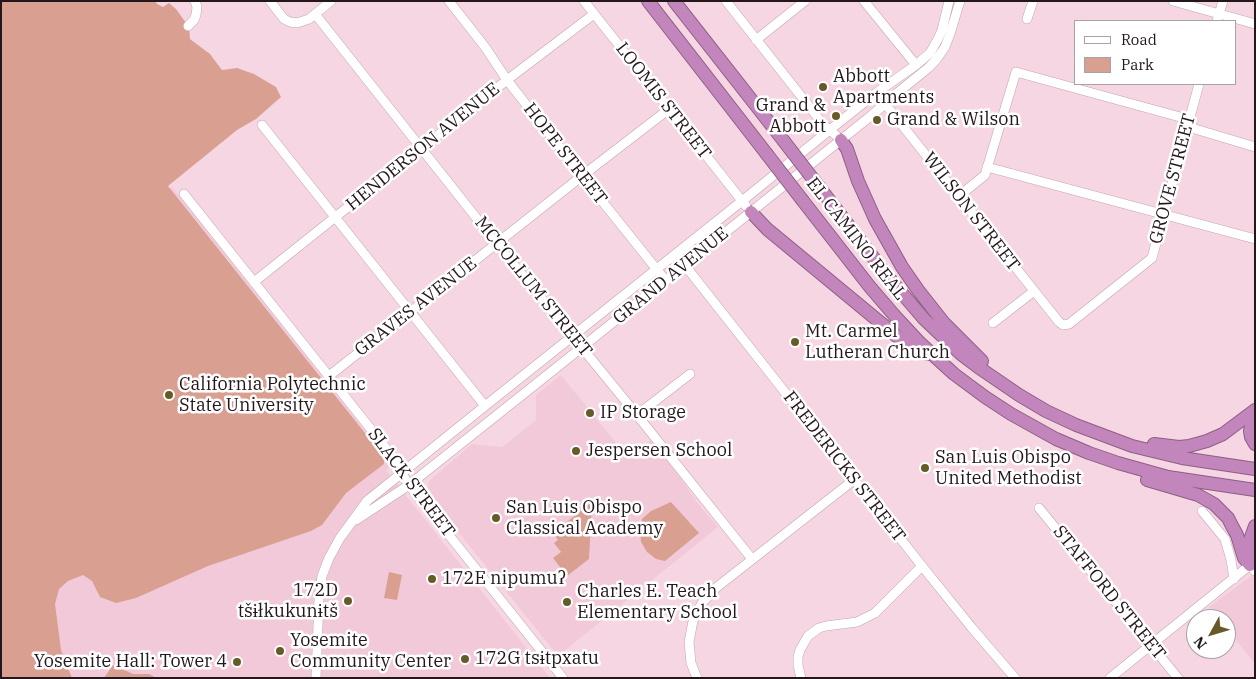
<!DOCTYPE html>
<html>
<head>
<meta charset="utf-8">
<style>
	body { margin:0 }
	#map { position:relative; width:1256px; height:679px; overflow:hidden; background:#f7d6e3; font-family:"IBM Plex Serif",serif }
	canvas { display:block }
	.frame { position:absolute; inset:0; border:2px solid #23171c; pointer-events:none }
	.legend { position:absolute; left:1074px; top:20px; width:162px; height:65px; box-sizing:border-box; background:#fff; border:1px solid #a7a2a4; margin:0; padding:6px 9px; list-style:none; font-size:15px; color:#23171c }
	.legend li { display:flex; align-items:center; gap:10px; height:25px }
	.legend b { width:25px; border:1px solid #a7a2a4 }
	.north { position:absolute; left:1186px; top:609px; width:50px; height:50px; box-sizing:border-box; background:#fff; border:1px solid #a7a2a4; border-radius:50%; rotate:231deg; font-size:14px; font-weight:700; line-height:20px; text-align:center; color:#23171c }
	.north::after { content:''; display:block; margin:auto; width:18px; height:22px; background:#665b28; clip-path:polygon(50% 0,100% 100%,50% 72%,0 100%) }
</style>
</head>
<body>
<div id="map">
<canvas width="1256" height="679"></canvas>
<div class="frame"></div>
<ul class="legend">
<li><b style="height:6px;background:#fff"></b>Road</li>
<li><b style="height:14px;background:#d9a092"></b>Park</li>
</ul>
<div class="north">N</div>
</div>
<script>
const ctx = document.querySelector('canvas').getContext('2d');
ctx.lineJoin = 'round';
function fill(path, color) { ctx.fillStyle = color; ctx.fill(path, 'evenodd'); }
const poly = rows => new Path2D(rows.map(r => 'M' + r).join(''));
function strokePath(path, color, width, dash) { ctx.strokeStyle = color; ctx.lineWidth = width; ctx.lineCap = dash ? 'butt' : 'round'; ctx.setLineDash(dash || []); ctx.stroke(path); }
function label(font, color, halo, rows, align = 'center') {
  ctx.font = font + ' "IBM Plex Serif",serif'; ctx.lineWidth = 5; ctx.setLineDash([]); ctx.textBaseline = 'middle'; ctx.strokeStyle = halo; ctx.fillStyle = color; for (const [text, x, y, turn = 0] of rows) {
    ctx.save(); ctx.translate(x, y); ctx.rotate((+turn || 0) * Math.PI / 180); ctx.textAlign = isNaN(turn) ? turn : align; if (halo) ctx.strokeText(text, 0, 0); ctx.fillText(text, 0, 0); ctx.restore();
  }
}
const built = poly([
	[172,187,392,465,386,470,550,678,1,678,1,325],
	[561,375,628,458,651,440,684,483,696,501,718,527,558,656,427,493,429,481,472,444,502,447,536,420,536,395],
	[1255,573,1255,664,1226,628,1226,619,1219,619,1209,607]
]);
const green = poly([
	[1,1,155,1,157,4,163,7,169,3,176,9,189,27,190,39,210,54,222,70,237,68,254,74,276,87,281,97,256,119,237,130,168,186,384,457,384,464,346,493,322,525,311,531,208,566,136,598,116,603,100,597,92,581,83,575,68,581,59,589,55,604,61,650,72,678,1,678],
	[592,502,589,559,567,576,553,558,561,552,554,543,558,540,553,533],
	[671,502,699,533,665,561,656,559,647,552,641,542,640,529,642,519,651,511],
	[389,572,402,575,397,600,384,598],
	[113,665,133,674,149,674,156,678,104,678]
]);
const minor = poly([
	[270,1,284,19,290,22,297,23,309,19,331,1],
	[449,1,485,47,507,80,582,176,666,281],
	[584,1,746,206],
	[726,1,823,124,841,140],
	[864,1,916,65],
	[1173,1,1255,24],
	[315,14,497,244,637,415,752,559],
	[1027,19,1033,1],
	[1217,21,1223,1],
	[188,26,194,20,196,15,197,7,195,1],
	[756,40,805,1],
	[882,100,1059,322,1063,325,1069,324,1152,258,1199,84],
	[262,125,485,406],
	[987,167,1255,239],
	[184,194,397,462,402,474,409,485,563,678],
	[959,196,985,175,1016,72,1180,117,1195,129,1255,147],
	[676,254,922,566,972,628,1015,678],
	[254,282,507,80,594,14],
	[993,323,1034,291],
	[329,376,582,176,669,109],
	[637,415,690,374],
	[1039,508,1178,678],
	[1202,511,1225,539,1231,560,1234,579],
	[356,520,409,485,546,376,872,115,896,94,928,68,936,60,945,47,950,34,960,1],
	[316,678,319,598,322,576,329,558,340,538,367,501,485,406,742,201,837,124,876,93,916,65,930,53,938,39,942,30,949,1],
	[697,678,691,663,689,642,693,621,702,603,717,587,855,479],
	[801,678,798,665,798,657,800,650,808,636,819,628,826,626,857,622,875,613,922,566],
	[1110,678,1250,565,1255,571]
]);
const highway = poly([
	[648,1,766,153],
	[674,1,783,140],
	[841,140,847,149,858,181,875,219,902,267,918,290,944,323,982,361],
	[820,188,889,278,924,319,962,355,978,367,1019,395,1046,411,1076,425,1132,446,1182,458,1255,469],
	[803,201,870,287,894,315,920,343,954,374,985,397,1011,414,1056,439,1089,453,1118,463,1168,477,1255,490],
	[751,212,767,229,916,352,929,354],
	[1255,415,1252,420,1250,431,1251,437,1255,444],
	[1154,444,1179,447,1189,446,1207,441,1223,434,1255,410],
	[1147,480,1198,495,1214,504,1228,518,1232,526,1237,535,1244,558,1250,565],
	[1250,563,1250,540,1255,526]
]);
const highwayBridge = poly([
	[783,140,820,188],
	[766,153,803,201]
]);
const markers = [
	[823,87,5,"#665b28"],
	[836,116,5,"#665b28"],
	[877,120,5,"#665b28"],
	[795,342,5,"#665b28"],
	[169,395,5,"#665b28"],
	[590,413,5,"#665b28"],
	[576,451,5,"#665b28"],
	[925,468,5,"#665b28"],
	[496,518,5,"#665b28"],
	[432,579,5,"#665b28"],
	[348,601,5,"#665b28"],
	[567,602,5,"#665b28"],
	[280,651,5,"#665b28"],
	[465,659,5,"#665b28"],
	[237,662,5,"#665b28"]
];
const poiNames = [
	["Abbott",833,77],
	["Apartments",833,98],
	["Grand &",826,106,"right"],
	["Abbott",826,127,"right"],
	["Grand & Wilson",887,120],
	["Mt. Carmel",805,332],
	["Lutheran Church",805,353],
	["California Polytechnic",179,385],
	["State University",179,406],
	["IP Storage",600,413],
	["Jespersen School",586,451],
	["San Luis Obispo",935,458],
	["United Methodist",935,479],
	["San Luis Obispo",506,508],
	["Classical Academy",506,529],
	["172E nipumuʔ",442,579],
	["172D",338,591,"right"],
	["tšɨłkukunɨtš",338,612,"right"],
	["Charles E. Teach",577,592],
	["Elementary School",577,613],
	["Yosemite",290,641],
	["Community Center",290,662],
	["172G tsɨtpxatu",475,659],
	["Yosemite Hall: Tower 4",227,662,"right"]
];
const streetNames = [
	["LOOMIS STREET",663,101,52],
	["HENDERSON AVENUE",423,147,-39],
	["HOPE STREET",565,154,52],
	["GROVE STREET",1173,179,-75],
	["WILSON STREET",971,212,52],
	["EL CAMINO REAL",856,239,52],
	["GRAND AVENUE",671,276,-39],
	["MCCOLLUM STREET",533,287,51],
	["GRAVES AVENUE",416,307,-38],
	["FREDERICKS STREET",844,467,52],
	["SLACK STREET",411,483,53],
	["STAFFORD STREET",1109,593,51]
];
fill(built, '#f2c9d9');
fill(green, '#d9a092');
strokePath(minor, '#c3a4b0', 10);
strokePath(highway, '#8b5f84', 14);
strokePath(minor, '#fff', 9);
strokePath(highway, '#c386bc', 12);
strokePath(highwayBridge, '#8b5f84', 14, []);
strokePath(highwayBridge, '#c386bc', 12);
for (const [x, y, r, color] of markers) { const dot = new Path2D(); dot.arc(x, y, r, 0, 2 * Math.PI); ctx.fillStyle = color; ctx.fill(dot); strokePath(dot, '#fff', 2); }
label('18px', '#23171c', '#fff', poiNames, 'left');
label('18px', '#23171c', '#fff', streetNames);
</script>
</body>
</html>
